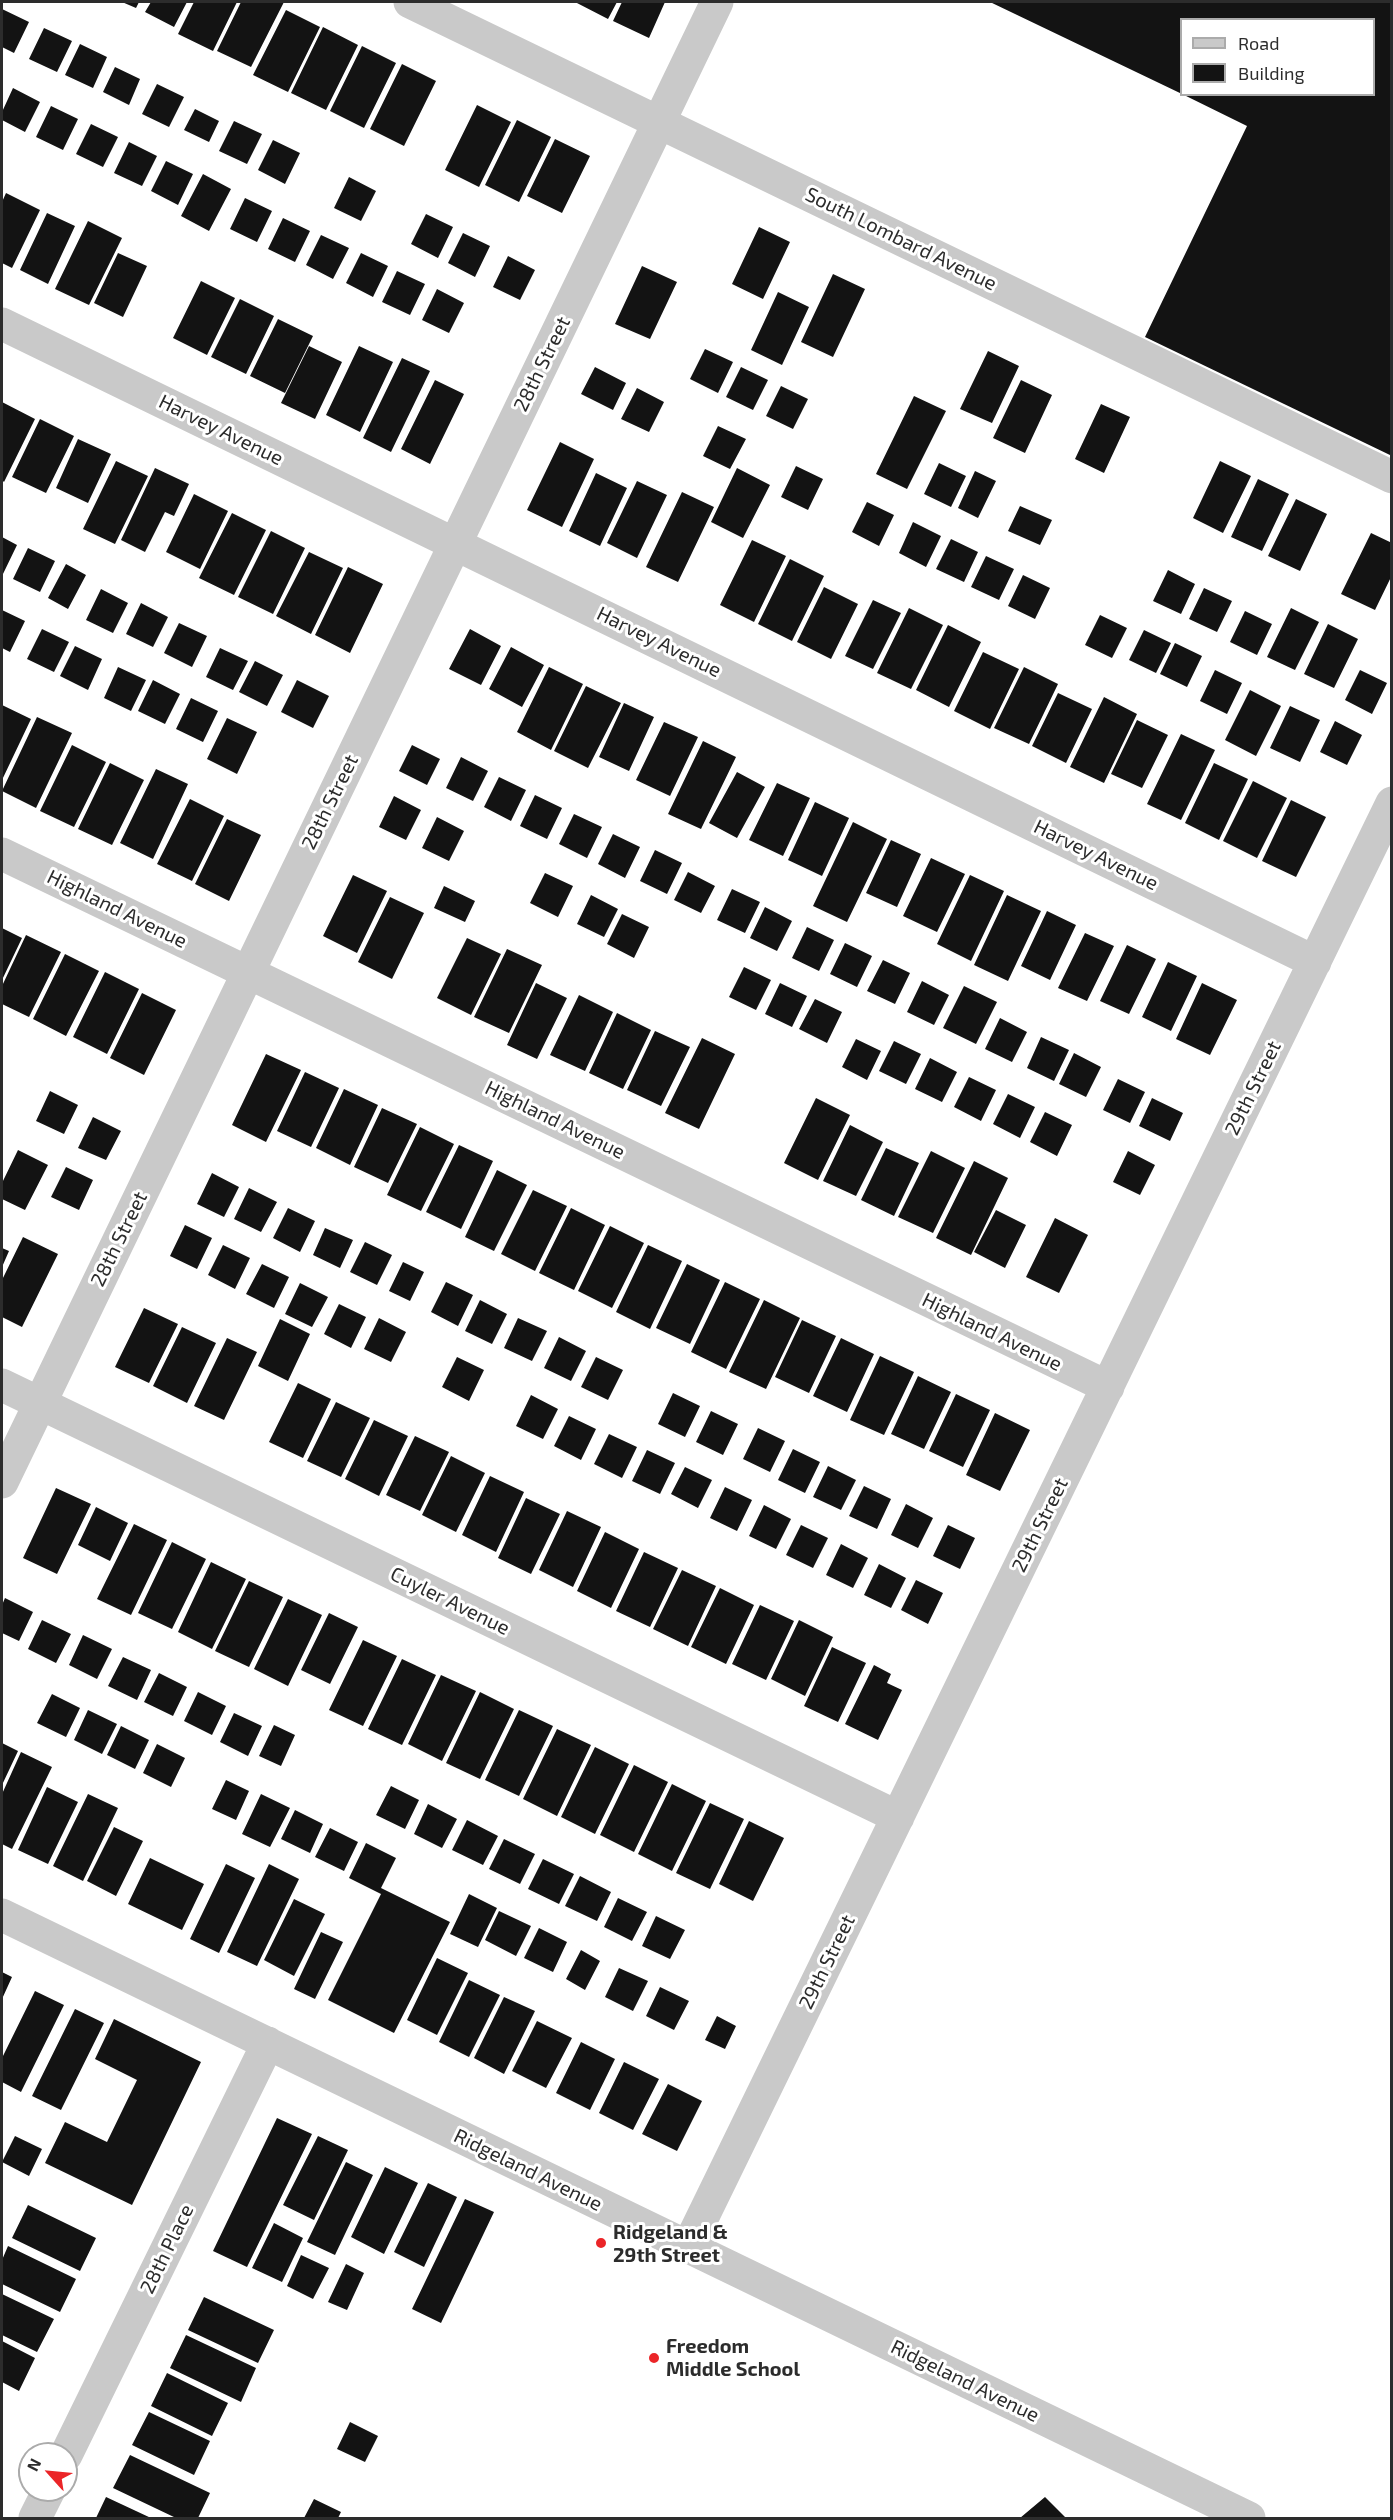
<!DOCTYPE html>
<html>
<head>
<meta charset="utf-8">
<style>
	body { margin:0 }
	#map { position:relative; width:1393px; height:2520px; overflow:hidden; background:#fff; font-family:"Exo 2",sans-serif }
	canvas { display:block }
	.frame { position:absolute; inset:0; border:3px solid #2c2c2c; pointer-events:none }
	.legend { position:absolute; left:1180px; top:18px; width:195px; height:78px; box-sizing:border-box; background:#fff; border:2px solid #ababab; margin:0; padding:8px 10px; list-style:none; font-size:18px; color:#2c2c2c }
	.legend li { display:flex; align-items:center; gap:12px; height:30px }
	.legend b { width:30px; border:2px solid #ababab }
	.north { position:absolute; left:18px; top:2442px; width:60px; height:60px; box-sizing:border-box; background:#fff; border:2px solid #ababab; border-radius:50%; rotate:297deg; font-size:16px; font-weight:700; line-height:24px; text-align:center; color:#2c2c2c }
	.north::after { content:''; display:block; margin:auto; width:21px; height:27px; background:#eb2528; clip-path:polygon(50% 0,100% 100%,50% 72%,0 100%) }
</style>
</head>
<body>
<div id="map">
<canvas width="1393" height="2520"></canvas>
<div class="frame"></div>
<ul class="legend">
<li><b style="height:8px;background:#c9c9c9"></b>Road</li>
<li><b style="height:16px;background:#131313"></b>Building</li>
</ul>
<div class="north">N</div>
</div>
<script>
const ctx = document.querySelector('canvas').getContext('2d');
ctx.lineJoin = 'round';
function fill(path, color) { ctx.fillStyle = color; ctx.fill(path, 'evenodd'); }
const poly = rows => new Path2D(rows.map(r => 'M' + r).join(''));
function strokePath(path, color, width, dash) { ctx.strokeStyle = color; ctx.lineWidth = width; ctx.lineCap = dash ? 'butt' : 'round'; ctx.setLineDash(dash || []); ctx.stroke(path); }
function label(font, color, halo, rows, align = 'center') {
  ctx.font = font + ' "Exo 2",sans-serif'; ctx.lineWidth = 6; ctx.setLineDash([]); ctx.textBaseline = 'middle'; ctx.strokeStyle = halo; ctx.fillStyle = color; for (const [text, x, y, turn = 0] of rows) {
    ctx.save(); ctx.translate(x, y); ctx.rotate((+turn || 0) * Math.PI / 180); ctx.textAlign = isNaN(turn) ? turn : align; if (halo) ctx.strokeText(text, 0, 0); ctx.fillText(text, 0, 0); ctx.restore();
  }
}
const building = poly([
	[122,2,139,2,136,8],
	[151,2,187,2,174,27,145,12],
	[194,2,237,2,213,51,178,34],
	[241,2,284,2,251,67,217,51],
	[575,2,617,2,608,19],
	[622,2,665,2,649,38,613,21],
	[990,2,1392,2,1392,456,1145,337,1247,126,1182,94,1374,94,1374,20,1182,20,1182,94],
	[2,9,29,22,14,53,2,47],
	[286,10,320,27,288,92,253,75],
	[323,27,358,45,326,110,291,93],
	[44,28,72,41,57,72,29,59],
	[80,44,107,57,93,88,65,75],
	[362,46,396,63,364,128,330,111],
	[402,64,436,81,404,146,370,129],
	[115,67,140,79,129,105,103,92],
	[157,84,184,97,169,127,142,114],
	[13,88,40,102,25,132,2,120,2,112],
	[477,105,511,122,479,187,445,170],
	[51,106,78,119,63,150,36,137],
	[195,109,219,121,209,142,184,130],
	[517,120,551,137,519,202,485,185],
	[234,121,262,134,247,164,219,151],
	[91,124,118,137,103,167,76,154],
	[555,139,590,156,562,213,527,196],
	[273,140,300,153,285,184,258,170],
	[129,142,157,156,142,186,114,173],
	[166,161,193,174,178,205,151,191],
	[203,174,231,189,209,231,181,216],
	[349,177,376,191,361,221,334,208],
	[6,193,40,210,12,268,2,263,2,202],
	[245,198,272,211,257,242,230,229],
	[47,213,75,226,48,284,20,270],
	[426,214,453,227,438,258,411,244],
	[283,218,310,231,295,262,268,249],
	[88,221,122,238,89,305,55,289],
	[759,227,790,242,763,299,732,284],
	[463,233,490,246,475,277,448,263],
	[321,235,349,248,333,279,306,265],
	[118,253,147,266,123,317,94,303],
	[361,253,388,266,373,297,346,283],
	[508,256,535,270,520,300,493,287],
	[642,266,677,282,650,339,615,324],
	[397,271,425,284,410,315,382,302],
	[833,274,865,289,833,357,801,342],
	[201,281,235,298,207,355,173,338],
	[437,289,464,303,449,333,422,320],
	[778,292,809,307,782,365,751,350],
	[240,299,274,316,246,374,211,357],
	[278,319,313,336,285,393,250,376],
	[309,346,342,362,315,419,281,403],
	[359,346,393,362,360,432,326,415],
	[705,349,733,362,718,393,690,379],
	[988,351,1019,366,992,423,960,409],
	[402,358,430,371,391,452,363,438],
	[595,367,626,383,613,410,581,394],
	[741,367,768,380,753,410,726,397],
	[435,380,464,394,430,464,401,449],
	[1021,380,1052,395,1025,453,993,438],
	[781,386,808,399,793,429,766,416],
	[637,388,664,402,649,432,621,419],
	[914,396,946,411,907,489,876,474],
	[2,402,35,419,4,482,2,480],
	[1101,404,1130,417,1104,473,1075,459],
	[40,419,74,436,46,493,12,477],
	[718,426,746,439,730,469,703,456],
	[78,439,111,454,88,503,56,488],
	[560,442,594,459,562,527,527,510],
	[116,461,148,476,115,544,83,529],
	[1220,461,1251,476,1223,533,1193,518],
	[939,463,966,476,951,507,924,494],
	[796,466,823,479,808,510,781,497],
	[155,468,189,484,174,516,165,512,145,552,121,540],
	[737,468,770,485,743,538,711,522],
	[975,471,996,481,978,518,958,508],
	[596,473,627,488,600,546,569,531],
	[1258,479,1289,494,1262,551,1231,537],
	[637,481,667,495,637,558,607,543],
	[682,492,714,507,678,582,646,567],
	[194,494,228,511,200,569,166,552],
	[1296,499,1327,514,1300,571,1268,556],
	[867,502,894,515,879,546,852,532],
	[1020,506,1052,520,1040,545,1008,531],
	[232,513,266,530,234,595,199,578],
	[913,522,941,536,926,567,899,553],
	[271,531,305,548,273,614,238,597],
	[1371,533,1392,543,1392,575,1375,610,1341,594],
	[2,537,17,545,2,576],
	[951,539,978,552,964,582,936,569],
	[752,540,786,556,754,622,720,605],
	[28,548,55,561,40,592,13,579],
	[309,552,343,568,311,634,276,616],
	[986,556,1014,569,999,600,971,587],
	[790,559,824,576,792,641,758,624],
	[66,564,86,575,68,609,48,598],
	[348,567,383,584,350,653,315,635],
	[1168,570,1195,584,1181,614,1153,601],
	[1023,575,1050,588,1035,619,1008,606],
	[824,587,858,604,831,659,797,642],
	[1204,588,1232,601,1217,632,1189,619],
	[101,589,128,603,113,633,86,620],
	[873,600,901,613,873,669,845,656],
	[141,603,168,617,153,647,126,634],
	[909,608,943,625,911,689,877,673],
	[1291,608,1319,622,1295,670,1267,657],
	[2,610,25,621,10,652,2,648],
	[1245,611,1272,624,1257,655,1230,642],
	[1100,615,1127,628,1112,658,1085,645],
	[179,623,207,636,192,667,164,653],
	[1328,624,1358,639,1334,688,1304,674],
	[948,625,981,642,949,707,916,690],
	[42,629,69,642,54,672,27,659],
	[470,629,501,646,481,685,449,669],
	[1144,630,1171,643,1156,673,1129,660],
	[1175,643,1202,656,1187,687,1160,674],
	[75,646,102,659,88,690,60,676],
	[511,647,544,665,522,707,489,689],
	[220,648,248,661,233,690,206,677],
	[983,652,1019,669,990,729,954,711],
	[255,661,283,675,267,706,239,692],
	[118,667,146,680,131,711,104,698],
	[549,667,583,684,551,750,517,732],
	[1024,667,1058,684,1029,744,994,728],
	[1215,670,1242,683,1227,714,1200,701],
	[1360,670,1387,683,1372,714,1345,700],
	[153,680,180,694,165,724,138,711],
	[297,680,329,696,313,728,281,712],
	[586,686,621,703,588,768,554,751],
	[1250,690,1281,706,1256,756,1225,740],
	[1058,693,1092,709,1066,763,1032,746],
	[1104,697,1137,714,1104,783,1070,767],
	[191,698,218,711,203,742,176,729],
	[624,703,654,717,629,771,599,757],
	[2,705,31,719,2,780],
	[1290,706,1320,720,1300,762,1270,748],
	[37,717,72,733,36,808,2,791],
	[227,718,257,732,237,774,207,759],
	[1137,720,1168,735,1142,788,1111,774],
	[1335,721,1362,735,1347,765,1320,752],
	[664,722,698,737,670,796,636,780],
	[1181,734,1215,750,1181,820,1147,804],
	[703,741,736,757,701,829,668,814],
	[72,745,106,762,74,827,40,811],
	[412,745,440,759,427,785,399,771],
	[461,757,488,771,473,801,446,788],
	[110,763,144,780,112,845,78,829],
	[1214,763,1248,779,1219,840,1185,823],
	[156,769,188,784,153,859,120,843],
	[737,772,765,787,737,838,709,823],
	[499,777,526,790,511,821,484,807],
	[1253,781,1287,798,1257,858,1223,841],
	[777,783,810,798,783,856,749,840],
	[535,795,562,808,547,839,520,826],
	[394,796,421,810,406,840,379,827],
	[190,799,224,816,192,881,157,864],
	[1291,800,1326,817,1296,877,1262,861],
	[815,802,849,818,822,876,788,860],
	[574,814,602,827,587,858,559,844],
	[437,817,464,831,449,861,422,848],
	[227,819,261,835,229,901,195,884],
	[853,822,887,839,847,922,813,906],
	[613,834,640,847,625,878,598,864],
	[891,840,921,854,897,907,866,893],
	[655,850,682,863,667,894,640,881],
	[931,858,965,874,937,932,903,916],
	[688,872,715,886,701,913,674,900],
	[545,873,573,886,558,917,530,903],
	[353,875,387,891,357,953,323,936],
	[970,875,1004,891,971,961,937,944],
	[444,886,475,901,465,922,434,908],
	[732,889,760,902,745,933,717,920],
	[591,895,618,909,604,937,577,924],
	[1007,895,1041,911,1008,981,974,965],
	[390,897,424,913,392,979,358,962],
	[765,907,792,921,777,951,750,938],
	[1047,911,1076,925,1050,980,1021,966],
	[622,914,649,927,634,958,607,944],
	[807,927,834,940,819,971,792,958],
	[2,928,22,938,2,980],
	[1085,933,1114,946,1087,1001,1058,988],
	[26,935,61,952,29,1017,2,1004,2,986],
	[467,938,501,954,471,1015,437,998],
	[845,943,872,956,857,987,830,974],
	[1127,945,1156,959,1129,1014,1100,1001],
	[507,949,542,965,509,1033,474,1017],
	[65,954,99,971,66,1036,33,1019],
	[883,960,910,973,895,1004,867,991],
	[1168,962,1197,976,1171,1031,1142,1017],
	[744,967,771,980,756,1010,729,997],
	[105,972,139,989,107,1054,73,1037],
	[922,981,949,995,934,1025,907,1012],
	[536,983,567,998,537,1059,507,1045],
	[780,983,807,996,792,1027,765,1014],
	[1202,983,1237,1000,1210,1055,1176,1039],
	[964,986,997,1002,976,1044,943,1028],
	[142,993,176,1010,144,1075,110,1058],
	[579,995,613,1012,585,1071,550,1055],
	[815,999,842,1012,827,1043,799,1029],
	[617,1013,651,1030,623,1089,589,1073],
	[1000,1018,1027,1032,1012,1062,985,1049],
	[655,1031,690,1047,661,1106,627,1090],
	[1041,1037,1069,1050,1054,1081,1027,1068],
	[702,1038,735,1054,699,1129,665,1113],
	[856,1039,881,1051,867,1080,842,1067],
	[894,1041,921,1054,906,1084,879,1071],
	[1074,1053,1101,1067,1086,1097,1059,1084],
	[266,1054,301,1070,266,1142,232,1125],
	[930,1058,957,1072,942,1102,915,1089],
	[305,1072,339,1088,311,1147,277,1131],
	[969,1077,996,1090,981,1121,954,1107],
	[1118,1079,1145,1092,1130,1123,1103,1110],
	[344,1089,378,1105,350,1165,316,1148],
	[50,1091,78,1105,64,1134,36,1121],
	[1008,1094,1035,1107,1020,1138,993,1124],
	[816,1098,850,1115,818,1180,784,1163],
	[1152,1098,1183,1113,1170,1141,1139,1126],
	[382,1108,417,1124,388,1183,354,1167],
	[1045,1112,1072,1125,1057,1156,1030,1142],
	[93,1117,121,1131,106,1160,78,1148],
	[850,1125,883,1142,856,1196,823,1181],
	[420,1127,454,1144,421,1211,387,1195],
	[459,1145,493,1161,461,1229,426,1212],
	[886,1148,919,1163,894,1216,861,1200],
	[18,1150,48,1165,25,1210,2,1199,2,1183],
	[931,1151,965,1168,933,1233,898,1217],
	[1128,1151,1155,1165,1140,1195,1113,1182],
	[974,1161,1008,1178,971,1255,936,1238],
	[66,1167,93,1180,79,1210,51,1197],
	[497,1170,527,1185,494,1251,465,1237],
	[212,1173,239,1187,224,1217,197,1204],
	[249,1188,277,1202,261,1232,234,1219],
	[533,1190,567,1206,535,1271,501,1254],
	[288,1208,315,1221,300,1252,273,1238],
	[571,1208,605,1225,574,1290,539,1273],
	[996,1210,1026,1225,1005,1268,974,1252],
	[1055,1218,1088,1235,1059,1293,1026,1277],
	[185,1225,212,1238,197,1269,170,1256],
	[610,1226,644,1243,612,1308,578,1291],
	[325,1228,353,1240,340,1268,313,1255],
	[23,1237,58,1254,22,1327,2,1317,2,1280],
	[365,1242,392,1255,377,1285,350,1272],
	[223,1245,250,1258,235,1289,208,1275],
	[648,1245,682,1261,650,1329,616,1312],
	[2,1248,9,1251,2,1267],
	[403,1262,424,1272,410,1301,389,1291],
	[262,1264,289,1277,274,1308,246,1294],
	[687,1264,720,1280,690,1344,656,1328],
	[446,1282,473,1295,458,1326,431,1312],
	[725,1282,760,1299,726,1369,691,1352],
	[300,1283,328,1297,312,1327,285,1314],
	[480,1300,507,1314,492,1344,465,1331],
	[764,1300,800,1318,766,1389,729,1372],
	[339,1304,366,1317,351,1348,324,1334],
	[144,1308,178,1324,149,1383,115,1367],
	[379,1318,406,1332,391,1362,364,1349],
	[518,1318,547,1331,532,1361,504,1348],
	[280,1319,310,1334,288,1381,258,1366],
	[802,1320,836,1336,809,1393,775,1377],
	[182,1327,216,1343,187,1403,153,1386],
	[559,1337,586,1351,571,1381,544,1368],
	[227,1338,257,1352,224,1420,194,1406],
	[841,1338,874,1354,847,1412,813,1396],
	[880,1356,914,1372,884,1435,850,1420],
	[457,1357,484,1370,469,1401,442,1387],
	[596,1357,623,1370,608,1400,581,1387],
	[918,1376,951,1392,924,1449,891,1434],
	[298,1383,331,1399,303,1458,269,1442],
	[673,1393,700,1406,685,1437,658,1424],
	[956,1394,990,1410,963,1467,929,1451],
	[531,1395,558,1409,543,1439,516,1426],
	[336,1402,370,1418,341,1477,307,1461],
	[711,1411,738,1424,723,1455,696,1442],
	[995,1413,1030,1430,1000,1491,966,1475],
	[569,1416,596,1429,581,1460,554,1446],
	[374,1420,408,1436,379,1496,345,1479],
	[758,1428,785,1441,770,1472,743,1459],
	[609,1434,637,1447,622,1478,594,1464],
	[415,1436,449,1452,420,1511,386,1495],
	[793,1449,820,1462,805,1493,778,1480],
	[647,1450,675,1463,660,1494,632,1481],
	[451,1456,485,1473,456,1532,422,1515],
	[828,1466,856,1480,841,1510,813,1497],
	[685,1467,712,1480,698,1508,671,1494],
	[490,1476,524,1492,496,1552,462,1535],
	[864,1486,891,1499,877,1529,849,1516],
	[725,1487,752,1500,737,1531,710,1518],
	[56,1488,91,1504,57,1574,23,1558],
	[526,1498,560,1514,531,1574,498,1558],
	[906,1504,933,1518,918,1548,891,1535],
	[764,1505,791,1519,776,1549,749,1536],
	[96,1507,128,1523,110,1561,78,1545],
	[567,1511,601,1527,573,1587,539,1570],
	[134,1524,167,1540,131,1615,97,1599],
	[801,1525,828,1538,813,1568,786,1555],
	[948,1525,975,1538,960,1569,933,1556],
	[605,1532,639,1549,611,1608,577,1591],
	[172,1542,206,1559,172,1629,138,1613],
	[841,1544,868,1558,853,1588,826,1575],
	[644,1552,678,1568,650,1627,616,1611],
	[211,1562,246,1579,212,1649,178,1632],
	[879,1564,906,1578,891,1608,864,1595],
	[682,1570,716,1586,688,1646,653,1629],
	[916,1580,943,1593,928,1624,901,1610],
	[249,1581,283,1597,249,1667,215,1651],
	[720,1588,754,1605,726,1664,691,1647],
	[5,1598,33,1612,19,1641,2,1633,2,1605],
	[288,1599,322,1615,288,1686,254,1669],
	[760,1605,794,1621,766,1680,732,1664],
	[329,1613,358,1627,330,1684,301,1670],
	[42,1620,71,1634,56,1663,28,1649],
	[799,1620,833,1637,805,1696,771,1679],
	[83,1635,112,1649,97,1679,69,1665],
	[363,1640,397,1656,363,1726,329,1710],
	[832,1647,866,1663,838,1722,804,1706],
	[123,1657,151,1670,137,1700,108,1686],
	[402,1659,436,1675,402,1745,368,1729],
	[874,1665,891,1674,887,1683,902,1690,878,1740,845,1724],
	[159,1673,187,1687,173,1716,144,1702],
	[441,1675,476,1691,442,1761,408,1744],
	[198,1692,226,1706,212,1735,184,1721],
	[480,1692,514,1709,480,1779,446,1763],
	[52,1694,80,1708,66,1737,37,1723],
	[88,1710,117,1724,102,1754,74,1740],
	[519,1710,553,1726,519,1796,485,1780],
	[234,1713,262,1726,248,1756,220,1742],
	[274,1725,295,1735,281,1766,259,1756],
	[121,1726,149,1740,135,1769,107,1755],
	[557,1729,591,1745,557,1816,523,1799],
	[2,1743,18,1751,2,1785],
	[157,1744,185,1758,171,1787,143,1773],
	[595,1747,629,1764,595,1834,561,1817],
	[21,1752,52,1767,12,1849,2,1844,2,1794],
	[634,1765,668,1782,634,1852,600,1835],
	[226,1780,249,1791,236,1820,212,1809],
	[672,1784,706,1801,672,1871,638,1854],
	[391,1786,419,1800,405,1829,376,1815],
	[47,1787,78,1802,48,1864,18,1850],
	[88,1794,118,1808,83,1881,53,1866],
	[261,1794,290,1808,270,1847,242,1834],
	[710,1803,744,1819,710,1889,676,1873],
	[428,1804,457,1819,442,1848,414,1834],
	[295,1810,323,1824,310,1853,281,1839],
	[467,1820,498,1836,483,1865,452,1850],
	[749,1821,784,1838,753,1901,719,1884],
	[114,1827,143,1841,116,1896,87,1881],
	[330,1828,358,1842,344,1871,315,1857],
	[504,1839,535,1854,520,1884,489,1869],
	[366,1843,396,1858,381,1888,450,1922,394,2033,328,2000,381,1894,349,1878],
	[150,1858,204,1884,182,1930,128,1904],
	[543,1859,574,1874,559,1904,528,1889],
	[226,1864,255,1878,219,1953,190,1939],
	[269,1864,299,1879,257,1966,227,1952],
	[580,1876,611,1892,597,1921,565,1906],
	[469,1894,497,1908,478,1947,450,1934],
	[618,1898,647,1912,632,1941,604,1927],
	[294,1899,325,1914,294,1976,264,1960],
	[499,1911,531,1926,516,1956,485,1940],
	[656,1916,685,1930,670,1959,642,1946],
	[539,1928,567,1942,553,1972,524,1958],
	[321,1932,343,1942,315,1999,294,1989],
	[581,1950,600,1961,585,1990,566,1979],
	[437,1958,468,1973,437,2035,407,2020],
	[619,1968,648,1981,633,2011,605,1997],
	[2,1972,12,1977,2,1999],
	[469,1980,500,1995,469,2057,439,2042],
	[660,1987,689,2001,674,2030,646,2016],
	[35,1991,64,2005,21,2092,2,2082,2,2058],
	[504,1997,535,2011,504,2074,474,2058],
	[75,2009,104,2023,61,2110,32,2096],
	[717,2016,736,2026,725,2049,705,2040],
	[114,2019,201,2062,132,2205,45,2163,65,2122,107,2142,137,2080,95,2059],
	[537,2021,572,2038,546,2088,512,2071],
	[581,2042,615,2059,590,2110,556,2093],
	[624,2062,659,2079,633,2130,599,2113],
	[668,2084,702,2101,677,2151,642,2134],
	[277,2118,312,2134,247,2267,213,2251],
	[15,2136,42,2149,29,2176,2,2162],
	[318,2136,348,2150,314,2220,283,2205],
	[346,2162,373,2175,335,2255,307,2242],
	[385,2167,418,2183,384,2254,351,2237],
	[428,2183,457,2197,424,2267,394,2252],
	[465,2199,494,2212,441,2323,412,2309],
	[28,2205,96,2238,80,2271,12,2238],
	[274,2223,303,2238,282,2282,252,2268],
	[8,2246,76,2279,60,2312,2,2284,2,2260],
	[301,2255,329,2268,313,2299,287,2286],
	[346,2264,364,2273,347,2310,328,2302],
	[2,2294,54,2319,37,2352,2,2335],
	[204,2297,274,2330,258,2363,188,2330],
	[186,2335,256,2368,241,2402,170,2368],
	[2,2341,35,2358,19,2391,2,2382],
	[167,2373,228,2403,212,2436,151,2406],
	[149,2412,210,2441,194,2475,132,2445],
	[350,2422,378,2436,365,2462,337,2449],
	[130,2455,210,2493,198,2518,176,2518,113,2488],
	[106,2497,151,2518,96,2518],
	[1045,2497,1066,2518,1020,2518],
	[314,2499,341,2512,338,2518,304,2518]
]);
const minor = poly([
	[410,2,1392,477],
	[2,324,1315,962],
	[2,854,1108,1387],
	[2,1385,898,1817],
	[2,1482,717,2],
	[2,1915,1249,2518],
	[688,2247,1392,803],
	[66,2455,268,2043],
	[35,2518,49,2490]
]);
const markers = [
	[601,2243,6,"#eb2528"],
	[654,2358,6,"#eb2528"]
];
const streetNames = [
	["South Lombard Avenue",901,239,26],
	["28th Street",542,364,-64],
	["Harvey Avenue",221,430,26],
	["Harvey Avenue",659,642,26],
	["28th Street",330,802,-64],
	["Harvey Avenue",1096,855,26],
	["Highland Avenue",117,909,26],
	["29th Street",1253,1088,-64],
	["Highland Avenue",555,1120,26],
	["28th Street",119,1239,-64],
	["Highland Avenue",992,1332,26],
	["29th Street",1040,1525,-64],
	["Cuyler Avenue",450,1601,26],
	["29th Street",827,1962,-64],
	["Ridgeland Avenue",528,2170,26],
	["28th Place",167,2249,-64],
	["Ridgeland Avenue",965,2381,26]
];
const poiNames = [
	["Ridgeland &",613,2232],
	["29th Street",613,2255],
	["Freedom",666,2346],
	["Middle School",666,2369]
];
fill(building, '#131313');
strokePath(minor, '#c9c9c9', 33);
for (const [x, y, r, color] of markers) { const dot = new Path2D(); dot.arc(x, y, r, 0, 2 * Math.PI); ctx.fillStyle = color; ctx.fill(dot); strokePath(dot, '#fff', 2); }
label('20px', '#2c2c2c', '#fff', streetNames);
label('bold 20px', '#2c2c2c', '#fff', poiNames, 'left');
</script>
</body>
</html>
